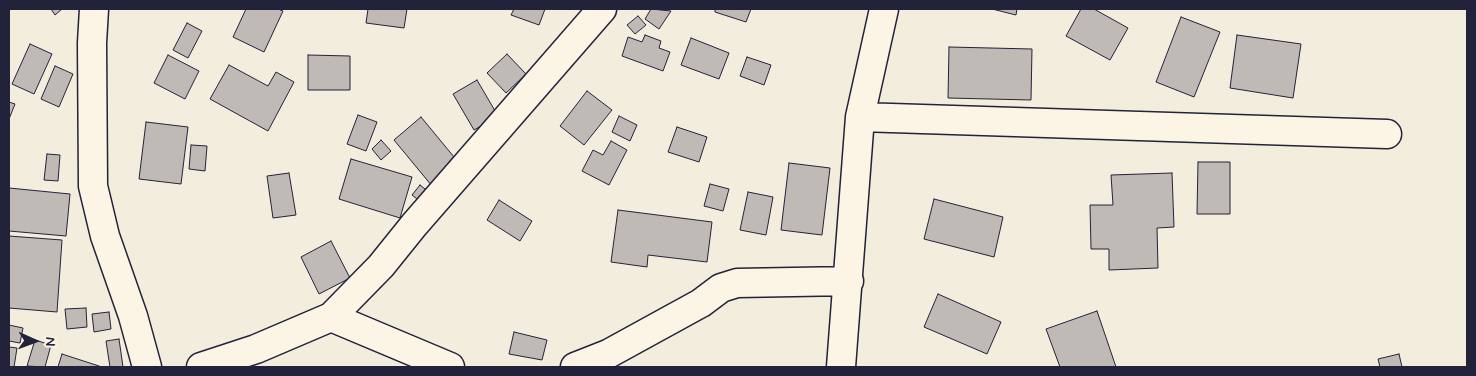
<!DOCTYPE html>
<html>
<head>
<meta charset="utf-8">
<style>
	body { margin:0 }
	#map { position:relative; width:1476px; height:376px; overflow:hidden; background:#f3edde; font-family:Mynerve,sans-serif }
	canvas { display:block }
	.frame { position:absolute; inset:0; border:10px solid #22223b; pointer-events:none }
	.north { position:absolute; left:10px; top:316px; width:50px; height:50px; -webkit-text-stroke:4px #fcf5e5; paint-order:stroke; rotate:92deg; font-size:14px; font-weight:700; line-height:20px; text-align:center; color:#22223b }
	.north::after { content:''; display:block; margin:auto; width:18px; height:22px; background:#22223b; clip-path:polygon(50% 0,100% 100%,50% 72%,0 100%) }
</style>
</head>
<body>
<div id="map">
<canvas width="1476" height="376"></canvas>
<div class="frame"></div>
<div class="north">N</div>
</div>
<script>
const ctx = document.querySelector('canvas').getContext('2d');
ctx.lineJoin = 'round';
function fill(path, color) { ctx.fillStyle = color; ctx.fill(path, 'evenodd'); }
const poly = rows => new Path2D(rows.map(r => 'M' + r).join(''));
function strokePath(path, color, width, dash) { ctx.strokeStyle = color; ctx.lineWidth = width; ctx.lineCap = dash ? 'butt' : 'round'; ctx.setLineDash(dash || []); ctx.stroke(path); }
const building = poly([
	[51,9,62,9,55,15,51,9],
	[246,9,278,9,283,11,264,52,233,37,246,9],
	[368,9,407,9,404,28,366,23,368,9],
	[514,9,545,9,539,25,511,15,514,9],
	[651,9,671,11,659,29,645,19,651,9],
	[715,9,751,9,746,22,715,12,715,9],
	[992,9,1017,9,1016,15,992,9],
	[1081,9,1094,9,1128,28,1110,60,1066,36,1081,9],
	[638,16,646,25,635,34,627,25,638,16],
	[1181,17,1220,32,1194,97,1156,82,1181,17],
	[187,23,202,31,188,58,173,50,187,23],
	[645,35,661,41,659,48,670,52,663,71,622,56,628,37,642,42,645,35],
	[1237,35,1301,44,1293,98,1230,88,1237,35],
	[691,38,729,53,719,79,681,65,691,38],
	[30,44,52,54,34,94,12,84,30,44],
	[949,47,1032,49,1031,100,948,98,949,47],
	[507,54,526,74,506,93,487,73,507,54],
	[168,55,199,71,185,99,154,83,168,55],
	[308,55,350,56,350,90,308,90,308,55],
	[747,57,771,65,764,85,740,76,747,57],
	[229,65,268,86,276,72,294,82,268,131,210,99,229,65],
	[55,66,73,74,59,107,41,99,55,66],
	[477,80,498,116,474,130,453,94,477,80],
	[587,91,612,110,584,145,560,126,587,91],
	[9,102,15,104,9,119,9,102],
	[358,115,377,122,366,151,347,144,358,115],
	[619,116,637,125,630,141,612,132,619,116],
	[421,117,459,163,432,186,394,140,421,117],
	[146,122,188,127,181,184,139,179,146,122],
	[677,127,707,137,699,162,668,152,677,127],
	[381,140,391,151,381,160,372,149,381,140],
	[611,141,627,150,609,185,582,171,593,150,603,155,611,141],
	[191,145,207,146,205,171,189,169,191,145],
	[47,154,60,155,58,181,44,180,47,154],
	[351,159,412,177,400,218,339,199,351,159],
	[1198,162,1230,162,1230,214,1197,214,1198,162],
	[789,163,830,168,822,235,781,230,789,163],
	[289,173,296,215,273,218,267,176,289,173],
	[1172,173,1174,227,1157,228,1158,268,1109,270,1109,249,1091,249,1090,205,1113,205,1111,175,1172,173],
	[710,184,729,189,723,211,704,206,710,184],
	[420,185,434,196,426,206,412,195,420,185],
	[9,188,70,194,66,236,9,231,9,188],
	[748,192,773,197,766,235,740,230,748,192],
	[934,199,1003,217,994,257,924,239,934,199],
	[499,200,532,221,520,241,487,220,499,200],
	[618,210,712,222,707,262,648,255,647,267,611,262,618,210],
	[9,236,62,240,57,312,9,308,9,236],
	[331,241,350,278,319,294,301,257,331,241],
	[938,294,1001,322,987,354,924,327,938,294],
	[86,308,87,327,67,329,65,309,86,308],
	[1097,311,1116,367,1060,367,1046,329,1097,311],
	[109,312,111,329,94,332,92,314,109,312],
	[9,325,23,328,20,343,9,341,9,325],
	[514,332,547,340,542,360,509,354,514,332],
	[119,339,123,367,110,367,106,341,119,339],
	[35,340,51,345,45,367,27,366,35,340],
	[9,347,17,348,14,367,9,367,9,347],
	[62,354,102,367,58,367,62,354],
	[1399,354,1402,367,1380,367,1378,359,1399,354]
]);
const minor = poly([
	[94,9,92,43,93,186,105,236,133,316,147,367],
	[860,117,1387,134],
	[331,317,450,367],
	[201,367,256,349,331,317,381,266,414,225,602,9],
	[575,367,608,354,701,303,721,288,737,283,849,281],
	[841,367,860,117,884,9]
]);
fill(building, '#bfbab6');
strokePath(building, '#22223b', 1);
strokePath(minor, '#22223b', 31);
strokePath(minor, '#fcf5e5', 28);
</script>
</body>
</html>
